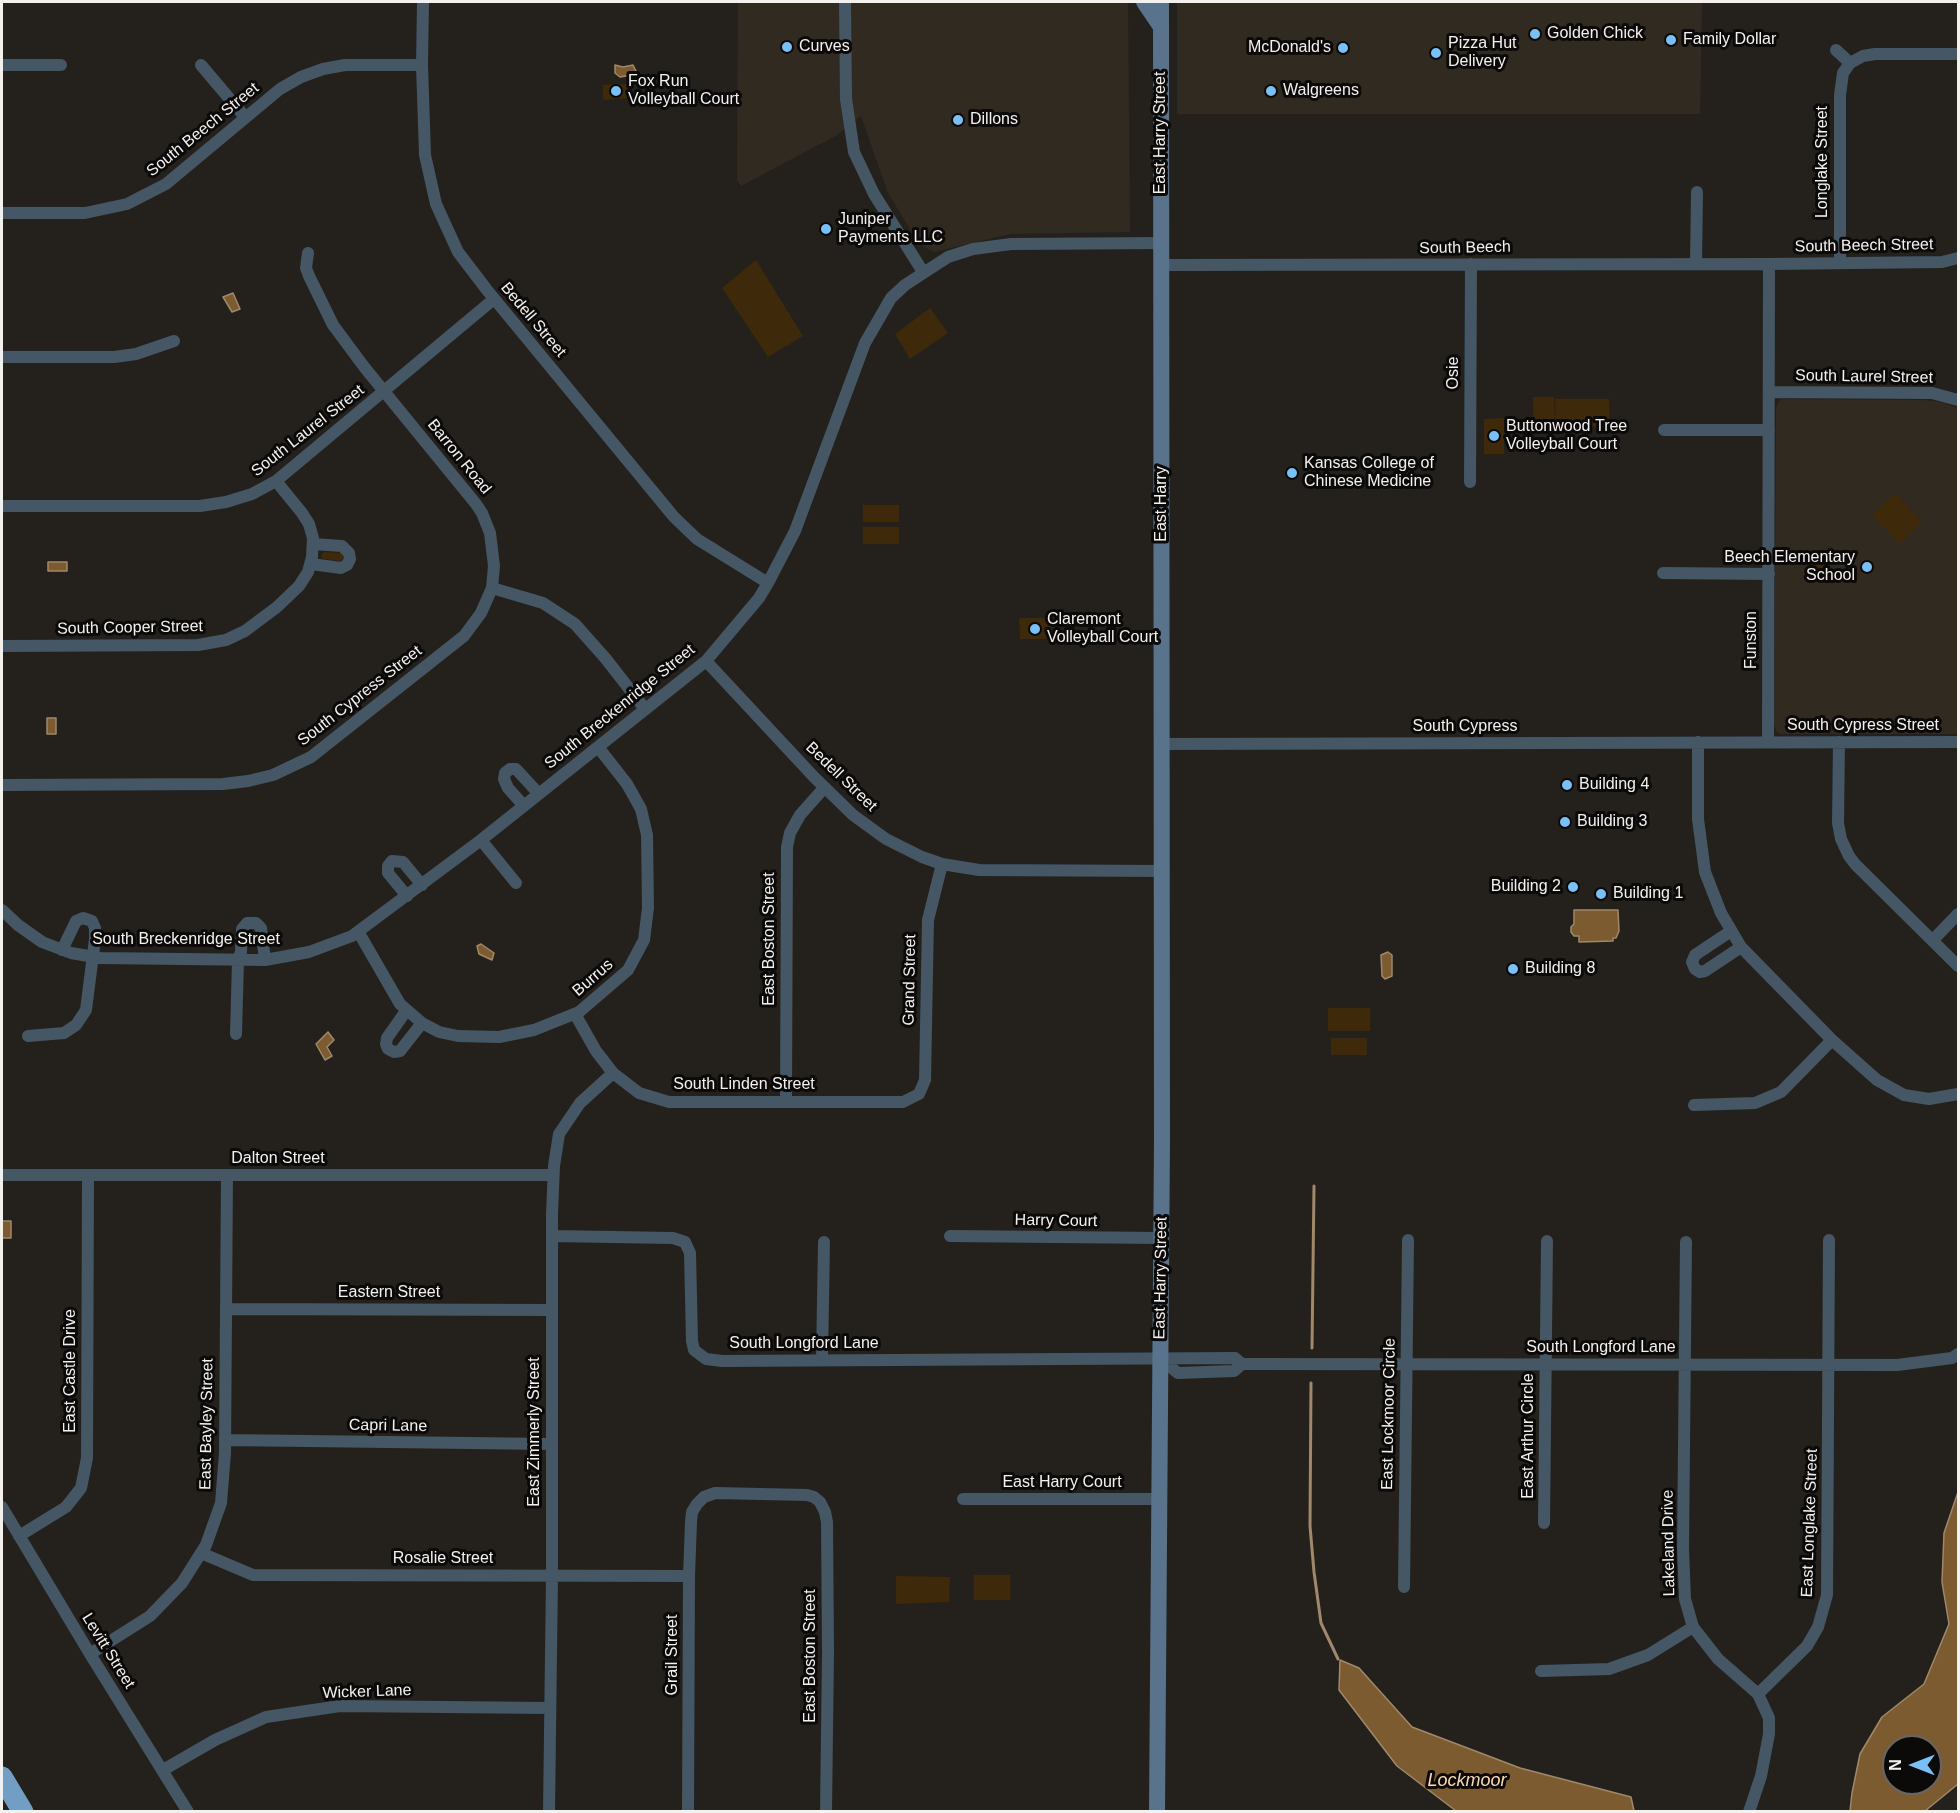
<!DOCTYPE html>
<html>
<head>
<meta charset="utf-8">
<style>
	body { margin:0 }
	#map { position:relative; width:1960px; height:1813px; overflow:hidden; background:#24211c; font-family:Helvetica,sans-serif }
	canvas { display:block }
	.frame { position:absolute; inset:0; border:3px solid #f3f1ee; pointer-events:none }
	.north { position:absolute; left:1882px; top:1735px; width:60px; height:60px; box-sizing:border-box; background:#0c0a09; border:2px solid #686665; border-radius:50%; rotate:270deg; font-size:16px; font-weight:700; line-height:24px; text-align:center; color:#f3f1ee }
	.north::after { content:''; display:block; margin:auto; width:21px; height:27px; background:#79bff8; clip-path:polygon(50% 0,100% 100%,50% 72%,0 100%) }
</style>
</head>
<body>
<div id="map">
<canvas width="1960" height="1813"></canvas>
<div class="frame"></div>
<div class="north">N</div>
</div>
<script>
const ctx = document.querySelector('canvas').getContext('2d');
ctx.lineJoin = 'round';
function fill(path, color) { ctx.fillStyle = color; ctx.fill(path, 'evenodd'); }
const poly = rows => new Path2D(rows.map(r => 'M' + r).join(''));
function strokePath(path, color, width, dash) { ctx.strokeStyle = color; ctx.lineWidth = width; ctx.lineCap = dash ? 'butt' : 'round'; ctx.setLineDash(dash || []); ctx.stroke(path); }
function label(font, color, halo, rows, align = 'center') {
  ctx.font = font + ' Helvetica,sans-serif'; ctx.lineWidth = 6; ctx.setLineDash([]); ctx.textBaseline = 'middle'; ctx.strokeStyle = halo; ctx.fillStyle = color; for (const [text, x, y, turn = 0] of rows) {
    ctx.save(); ctx.translate(x, y); ctx.rotate((+turn || 0) * Math.PI / 180); ctx.textAlign = isNaN(turn) ? turn : align; if (halo) ctx.strokeText(text, 0, 0); ctx.fillText(text, 0, 0); ctx.restore();
  }
}
const built = poly([
	[738,2,1128,2,1130,232,1010,234,934,252,919,244,888,193,861,116,837,135,741,186,737,180],
	[1177,2,1702,2,1700,114,1177,114],
	[1782,399,1923,400,1941,402,1958,408,1958,734,1781,734,1777,732,1774,725,1776,408,1778,403]
]);
const green = poly([
	[628,84,628,98,603,100,603,85],
	[756,260,803,336,768,357,722,288],
	[930,308,948,333,910,359,895,334],
	[1533,397,1554,397,1555,430,1534,431],
	[1555,399,1609,399,1610,426,1556,427],
	[1504,418,1504,454,1484,454,1484,419],
	[1895,493,1922,522,1900,544,1872,515],
	[863,505,899,505,899,522,863,522],
	[863,527,899,527,899,544,863,544],
	[324,552,341,553,343,555,343,559,340,561,323,559,321,555],
	[1809,556,1829,556,1829,584,1809,583],
	[1019,618,1051,618,1052,639,1020,639],
	[1328,1008,1370,1008,1370,1031,1328,1031],
	[1331,1038,1367,1038,1367,1055,1331,1055],
	[974,1575,1010,1575,1010,1600,974,1600],
	[896,1576,950,1577,949,1602,896,1604]
]);
const water = poly([
	[615,65,623,67,633,65,636,71,632,75,620,77,615,73,615,65],
	[233,293,240,309,232,312,223,297,233,293],
	[48,562,67,562,67,571,48,571,48,562],
	[47,718,56,718,56,734,47,734,47,718],
	[1574,910,1618,910,1619,931,1616,938,1613,938,1613,941,1579,942,1579,936,1574,936,1571,932,1571,927,1574,924,1574,910],
	[481,944,494,953,492,960,479,954,477,946,481,944],
	[1388,952,1392,955,1392,976,1385,979,1382,976,1381,955,1388,952],
	[328,1032,334,1040,327,1047,332,1056,325,1060,316,1044,328,1032],
	[2,1221,11,1221,11,1238,2,1238,2,1221],
	[1958,1492,1958,1784,1925,1811,1850,1811,1852,1793,1860,1754,1882,1717,1924,1684,1949,1624,1942,1582,1944,1533,1958,1492],
	[1894,1747,1930,1747,1930,1783,1894,1783,1894,1747],
	[1340,1660,1359,1668,1412,1727,1520,1768,1631,1797,1634,1811,1456,1811,1397,1766,1339,1690,1340,1660]
]);
const stream = poly([
	[1312,1348,1314,1186],
	[1311,1383,1310,1526,1314,1572,1321,1623,1338,1659]
]);
const street = poly([
	[423,2,422,65,425,155,436,204,458,252,487,290,674,517,697,539,768,583],
	[845,2,846,99,854,152,874,194,923,272],
	[1836,50,1850,63],
	[2,65,61,65],
	[201,65,245,117],
	[2,213,85,213,127,204,166,184,280,89,301,77,323,69,345,65,422,65],
	[1840,263,1840,95,1843,73,1850,63,1863,56,1875,54,1958,54],
	[1696,264,1697,192],
	[1162,265,1769,264,1942,262,1958,258],
	[2,357,114,357,136,354,174,341],
	[1769,392,1932,393,1958,400],
	[1664,430,1769,430],
	[1470,482,1471,264],
	[2,506,200,506,226,502,252,494,276,481,494,299],
	[311,564,341,568,347,565,350,559,349,553,342,546,313,544],
	[1663,573,1769,574],
	[492,588,543,603,575,624,606,659,645,709],
	[2,646,198,645,226,640,245,631,277,607,299,586,308,572,312,557,313,538,309,524,302,513,276,481],
	[706,661,814,777,853,815,886,839,922,857,942,864,979,870,1162,871],
	[1698,742,1698,819,1705,872,1721,913,1741,947,1832,1040,1877,1080,1904,1095,1929,1099,1958,1094],
	[1768,742,1769,264],
	[1839,742,1838,823,1841,839,1849,856,1855,864,1958,966],
	[1162,744,1958,742],
	[2,785,223,784,248,781,273,775,311,757,464,636,481,613,492,588,494,566,490,533,482,513,476,504,365,368,333,325,309,276,306,268,308,253],
	[524,806,508,788,504,779,505,773,510,769,516,769,539,794],
	[481,840,516,883],
	[407,896,388,873,388,866,392,861,403,862,422,885],
	[2,910,18,925,42,942,71,953,100,958,265,960,309,952,352,936,481,840,706,661,759,598,768,583,795,531,865,343,891,298,905,285,948,257,973,249,1011,244,1162,243],
	[1731,931,1695,955,1692,962,1695,969,1700,972,1705,971,1741,947],
	[359,933,400,1004,422,1023,439,1032,458,1036,499,1037,534,1030,579,1012,628,970,644,940,648,908,647,835,641,809,627,784,598,747],
	[1933,940,1958,914],
	[406,1011,387,1038,386,1044,388,1049,394,1052,400,1051,422,1023],
	[575,1014,596,1051,613,1073,639,1093,669,1102,903,1102,919,1094,925,1080,928,920,942,864],
	[236,1034,238,960,241,952,242,929,247,923,256,923,261,928,265,960],
	[28,1036,64,1033,76,1025,86,1010,95,939,95,928,92,921,83,918,76,921,62,950],
	[786,1102,787,847,790,833,800,815,824,788],
	[1694,1105,1755,1103,1781,1092,1832,1040],
	[2,1175,553,1175],
	[552,1236,673,1238,685,1242,690,1253,692,1341,694,1350,706,1359,722,1361,1235,1358,1242,1364,1258,1364,1897,1365,1952,1358,1958,1354],
	[950,1236,1162,1238],
	[1686,1242,1683,1549,1685,1599,1693,1627,1718,1659,1758,1694,1769,1718,1769,1734,1761,1776,1749,1812],
	[226,1309,551,1310],
	[1160,1359,1178,1373,1234,1371,1242,1364],
	[822,1360,824,1242],
	[225,1440,551,1444],
	[963,1499,1160,1499],
	[2,1507,90,1654,188,1812],
	[1544,1523,1547,1241],
	[19,1536,66,1507,81,1488,87,1458,88,1175],
	[201,1553,253,1575,689,1576],
	[1404,1587,1408,1240],
	[90,1654,150,1616,182,1583,206,1545,221,1503,225,1453,227,1175],
	[1541,1671,1609,1669,1648,1655,1693,1627],
	[1758,1694,1807,1646,1818,1627,1827,1595,1829,1240],
	[163,1770,215,1740,266,1717,340,1706,550,1708],
	[549,1812,552,1576,552,1214,554,1166,559,1134,580,1103,613,1073],
	[688,1812,689,1576,691,1522,692,1512,697,1504,704,1497,715,1493,807,1495,814,1497,820,1502,825,1512,827,1522,828,1652,826,1812]
]);
const secondary = poly([
	[1144,2,1161,27],
	[1157,1812,1162,1139,1161,2]
]);
const highway = poly([
	[2,1777,23,1812]
]);
const markers = [
	[1535,34,6,"#79bff8"],
	[1671,40,6,"#79bff8"],
	[787,47,6,"#79bff8"],
	[1343,48,6,"#79bff8"],
	[1436,53,6,"#79bff8"],
	[616,91,6,"#79bff8"],
	[1271,91,6,"#79bff8"],
	[958,120,6,"#79bff8"],
	[826,229,6,"#79bff8"],
	[1494,436,6,"#79bff8"],
	[1292,473,6,"#79bff8"],
	[1867,567,6,"#79bff8"],
	[1035,629,6,"#79bff8"],
	[1567,785,6,"#79bff8"],
	[1565,822,6,"#79bff8"],
	[1573,887,6,"#79bff8"],
	[1601,894,6,"#79bff8"],
	[1513,969,6,"#79bff8"]
];
const poiNames = [
	["Golden Chick",1547,34],
	["Family Dollar",1683,40],
	["Pizza Hut",1448,44],
	["Delivery",1448,62],
	["Curves",799,47],
	["McDonald's",1331,48,"right"],
	["Fox Run",628,82],
	["Volleyball Court",628,100],
	["Walgreens",1283,91],
	["Dillons",970,120],
	["Juniper",838,220],
	["Payments LLC",838,238],
	["Buttonwood Tree",1506,427],
	["Volleyball Court",1506,445],
	["Kansas College of",1304,464],
	["Chinese Medicine",1304,482],
	["Beech Elementary",1855,558,"right"],
	["School",1855,576,"right"],
	["Claremont",1047,620],
	["Volleyball Court",1047,638],
	["Building 4",1579,785],
	["Building 3",1577,822],
	["Building 2",1561,887,"right"],
	["Building 1",1613,894],
	["Building 8",1525,969]
];
const streetNames = [
	["South Beech Street",203,130,-39],
	["East Harry Street",1161,133,-90],
	["Longlake Street",1823,162,-90],
	["South Beech Street",1864,246,-1],
	["South Beech",1465,248,-1],
	["Bedell Street",533,320,50],
	["Osie",1454,373,-90],
	["South Laurel Street",1864,377,1],
	["South Laurel Street",308,431,-38],
	["Barron Road",459,457,51],
	["East Harry",1162,504,-90],
	["South Cooper Street",130,628,-1],
	["Funston",1752,640,-90],
	["South Cypress Street",360,696,-38],
	["South Breckenridge Street",620,707,-39],
	["South Cypress Street",1863,726],
	["South Cypress",1465,727],
	["Bedell Street",841,777,44],
	["East Boston Street",770,939,-90],
	["South Breckenridge Street",186,940],
	["Burrus",593,978,-41],
	["Grand Street",910,980,-89],
	["South Linden Street",744,1085],
	["Dalton Street",278,1159],
	["Harry Court",1056,1221,1],
	["East Harry Street",1161,1278,-89],
	["Eastern Street",389,1293],
	["South Longford Lane",804,1344],
	["South Longford Lane",1601,1348],
	["East Castle Drive",71,1371,-90],
	["East Lockmoor Circle",1389,1414,-89],
	["East Bayley Street",207,1424,-89],
	["Capri Lane",388,1426,1],
	["East Zimmerly Street",535,1432,-90],
	["East Arthur Circle",1529,1436,-90],
	["East Harry Court",1062,1483],
	["East Longlake Street",1810,1523,-88],
	["Lakeland Drive",1669,1543,-91],
	["Rosalie Street",443,1559],
	["Levitt Street",108,1651,58],
	["Grail Street",673,1655,-90],
	["East Boston Street",811,1656,-90],
	["Wicker Lane",367,1692,-2]
];
const waterNames = [
	["Lockmoor",1467,1781]
];
fill(built, '#312a21');
fill(green, '#3e290a');
fill(water, '#7c5b31');
strokePath(water, '#a0886a', 1.5);
strokePath(stream, '#a0886a', 3);
strokePath(street, '#455665', 12);
strokePath(secondary, '#58738b', 16);
strokePath(highway, '#739ec3', 21);
for (const [x, y, r, color] of markers) { const dot = new Path2D(); dot.arc(x, y, r, 0, 2 * Math.PI); ctx.fillStyle = color; ctx.fill(dot); strokePath(dot, '#0c0a09', 2); }
label('16px', '#f3f1ee', '#0c0a09', poiNames, 'left');
label('16px', '#f3f1ee', '#0c0a09', streetNames);
label('italic 18px', '#f9d8b2', '#0c0a09', waterNames);
</script>
</body>
</html>
